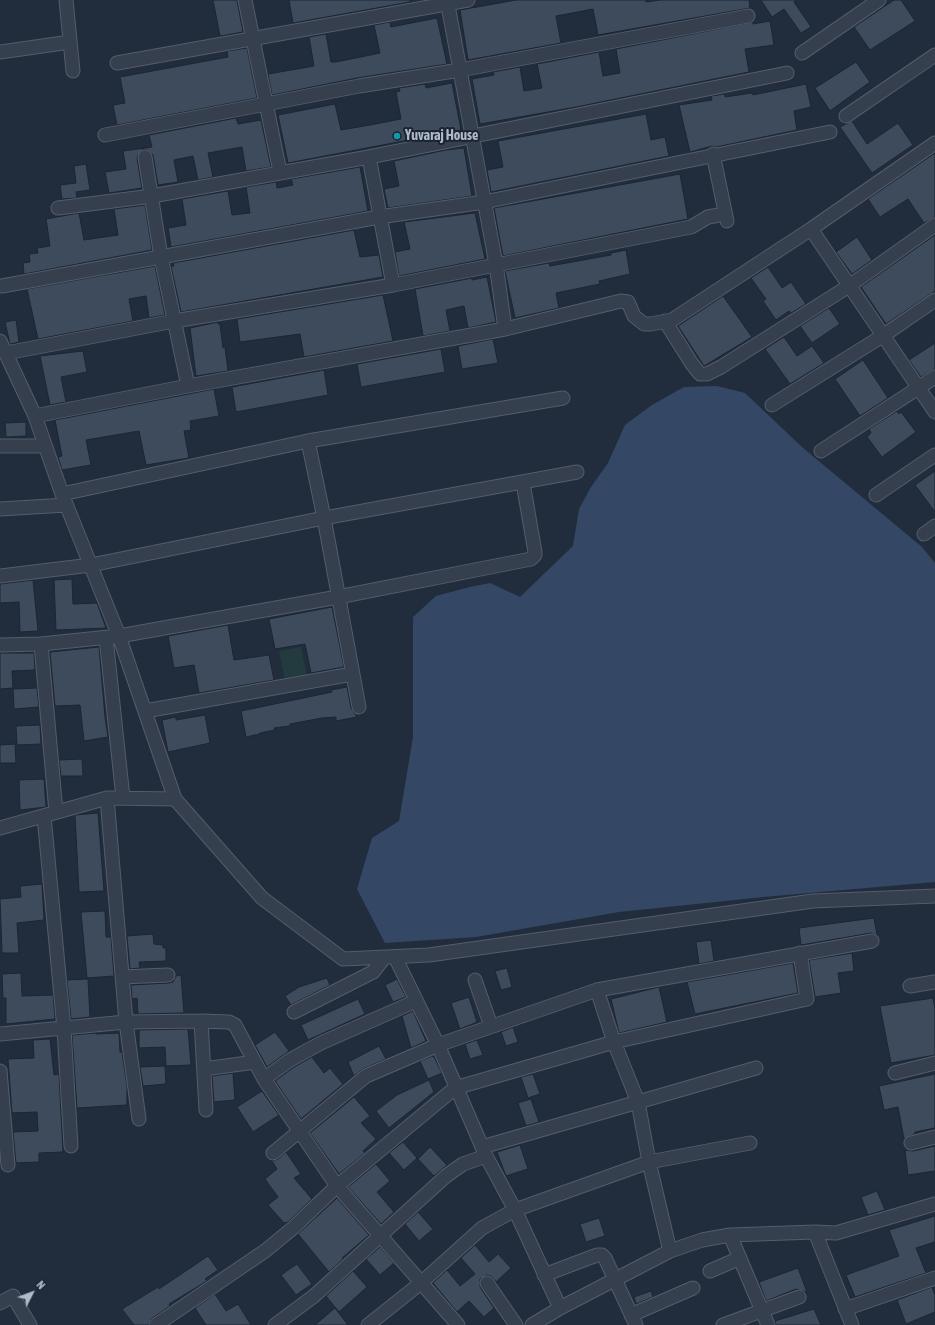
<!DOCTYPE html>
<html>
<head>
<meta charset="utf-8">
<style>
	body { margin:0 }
	#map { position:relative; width:935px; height:1325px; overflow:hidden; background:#212d3d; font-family:"Asap Condensed",sans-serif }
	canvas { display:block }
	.north { position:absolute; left:12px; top:1273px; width:40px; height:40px; -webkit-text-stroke:3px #1a2432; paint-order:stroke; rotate:48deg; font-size:11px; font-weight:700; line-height:16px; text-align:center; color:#b0bac9 }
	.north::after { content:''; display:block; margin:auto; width:14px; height:18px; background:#b0bac9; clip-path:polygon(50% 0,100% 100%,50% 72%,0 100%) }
</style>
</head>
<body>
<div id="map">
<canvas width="935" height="1325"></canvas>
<div class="north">N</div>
</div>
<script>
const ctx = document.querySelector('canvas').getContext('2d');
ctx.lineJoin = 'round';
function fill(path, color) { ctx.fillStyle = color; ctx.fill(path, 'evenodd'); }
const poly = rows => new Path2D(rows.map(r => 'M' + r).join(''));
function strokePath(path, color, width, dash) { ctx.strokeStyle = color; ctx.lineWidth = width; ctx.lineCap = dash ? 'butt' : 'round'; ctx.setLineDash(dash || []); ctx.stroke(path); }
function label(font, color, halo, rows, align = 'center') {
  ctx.font = font + ' "Asap Condensed",sans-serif'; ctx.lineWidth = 4; ctx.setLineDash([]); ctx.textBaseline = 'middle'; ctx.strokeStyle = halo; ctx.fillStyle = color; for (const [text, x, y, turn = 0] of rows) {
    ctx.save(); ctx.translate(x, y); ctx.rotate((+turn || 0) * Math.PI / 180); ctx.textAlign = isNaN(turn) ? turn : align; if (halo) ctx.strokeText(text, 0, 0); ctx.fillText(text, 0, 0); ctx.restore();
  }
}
const green = poly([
	[301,647,307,677,285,681,279,651]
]);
const water = poly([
	[717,386,745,393,803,448,922,547,935,563,935,882,763,897,619,912,476,937,385,943,357,889,372,838,399,821,413,737,413,617,436,596,470,587,490,583,520,597,573,546,579,509,591,487,608,463,625,425,652,405,684,387]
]);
const building = poly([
	[213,0,237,0,243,32,220,36,213,0],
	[289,0,410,0,410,2,293,23,289,0],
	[516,0,646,0,646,2,660,0,749,0,750,8,598,35,593,9,567,14,556,16,561,43,468,60,460,10,516,0],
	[761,0,797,0,794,2,811,27,801,33,784,9,772,17,761,0],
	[894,0,901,0,915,21,870,50,854,27,894,0],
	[437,18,447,64,357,78,272,95,268,74,314,66,309,37,326,34,331,62,336,62,380,53,374,25,390,22,391,27,437,18],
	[770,21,774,45,745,49,749,72,576,107,480,124,472,79,494,75,493,72,520,67,524,91,542,88,537,64,599,52,603,76,620,73,616,49,753,22,753,24,770,21],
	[247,48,257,98,117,125,113,105,125,103,120,77,228,57,227,51,247,48],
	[856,62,870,82,830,111,815,88,856,62],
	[452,83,461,130,288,163,278,115,335,104,341,130,370,125,401,119,396,92,400,91,399,88,425,84,426,88,452,83],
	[806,84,811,107,794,111,797,130,716,147,712,146,690,152,679,105,712,100,711,96,725,94,725,97,752,93,753,95,806,84],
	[646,114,651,140,665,137,669,156,491,192,487,170,503,167,498,141,646,114],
	[236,118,238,124,261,120,271,167,246,171,242,147,208,153,213,177,198,180,193,156,174,160,178,182,158,185,153,155,148,150,143,149,138,154,137,158,142,188,109,193,105,172,126,169,123,151,152,147,149,135,236,118],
	[852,121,867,144,898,123,913,145,872,173,840,127,852,121],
	[464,148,472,196,388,208,384,189,399,186,394,161,446,150,464,148],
	[935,153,935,217,924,223,908,199,880,217,868,199,935,153],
	[86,164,90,190,76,192,77,198,62,199,60,185,76,183,74,166,86,164],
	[360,167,368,211,171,247,168,228,186,225,182,199,228,191,232,215,250,213,246,187,276,182,277,188,293,185,291,179,360,167],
	[680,174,688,219,503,256,494,208,680,174],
	[145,205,152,250,24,274,23,263,30,262,29,254,38,253,37,248,50,246,46,219,79,213,84,240,118,235,114,209,145,205],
	[475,213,485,259,399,276,395,252,410,249,404,222,475,213],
	[354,230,360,257,379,255,383,277,181,312,171,266,174,266,173,263,354,230],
	[935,235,935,291,886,324,861,287,935,235],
	[857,237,872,260,852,274,836,252,857,237],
	[626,250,630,274,599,281,600,284,556,293,559,308,515,318,505,271,549,263,550,266,611,255,611,253,626,250],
	[155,266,165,315,149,318,146,296,129,299,133,321,38,339,27,289,155,266],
	[768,267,782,288,791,282,806,304,791,313,789,311,776,320,763,301,766,299,751,278,768,267],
	[487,277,496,322,468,328,464,306,446,310,450,331,423,336,415,289,472,278,472,280,487,277],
	[383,295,393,341,304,357,300,334,240,342,237,319,383,295],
	[723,296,752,337,704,366,678,326,723,296],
	[829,308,840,324,812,343,800,326,829,308],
	[16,320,19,342,10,344,5,322,16,320],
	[218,322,218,324,220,324,223,348,225,347,228,371,196,376,190,328,218,322],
	[784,337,797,356,812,346,824,363,790,384,765,349,784,337],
	[493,339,498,363,462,369,458,346,493,339],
	[935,343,935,369,921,377,909,360,935,343],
	[441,349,445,372,361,387,357,364,441,349],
	[83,351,87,372,61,377,66,402,50,405,40,356,83,351],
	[863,360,888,398,860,416,835,379,863,360],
	[324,370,328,395,236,412,232,387,324,370],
	[214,389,219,416,190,421,191,430,184,431,189,458,146,465,139,431,86,440,91,465,62,470,58,457,62,456,55,420,214,389],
	[897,411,899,414,901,412,916,432,882,457,867,437,871,433,869,429,897,411],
	[26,422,26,436,6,437,5,423,26,422],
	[935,471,935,512,915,485,935,471],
	[72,579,73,604,97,603,106,628,56,630,54,580,72,579],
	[33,580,38,631,20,632,19,602,0,603,0,584,33,580],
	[332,607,344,667,311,673,305,644,275,649,269,619,332,607],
	[228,625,234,660,269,655,274,680,199,693,194,665,174,668,168,636,228,625],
	[99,647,105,717,108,737,84,741,80,705,55,706,50,652,99,647],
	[0,653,34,653,35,670,12,671,13,688,0,689,0,653],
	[347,687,351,708,357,717,336,721,336,717,322,718,290,724,290,726,274,728,275,730,260,733,260,734,246,737,241,711,332,692,331,690,347,687],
	[37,688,39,707,14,709,13,689,37,688],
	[205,715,210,743,168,752,162,720,176,717,176,720,205,715],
	[40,725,41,744,17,745,16,726,40,725],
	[15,744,16,763,0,763,0,745,15,744],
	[82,759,83,776,61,776,59,760,82,759],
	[44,779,46,807,20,810,19,780,44,779],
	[98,813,104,891,79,892,75,815,98,813],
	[42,884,44,920,17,923,19,953,2,953,0,899,21,897,20,886,42,884],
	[105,911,106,937,111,937,114,976,87,978,81,912,105,911],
	[874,918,877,935,871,933,801,945,799,928,874,918],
	[153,934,154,944,163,945,163,948,166,948,166,961,139,962,140,968,130,969,127,936,153,934],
	[711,940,714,961,699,964,696,942,711,940],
	[852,953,854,971,838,973,841,993,815,997,809,960,852,953],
	[793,963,798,993,695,1014,687,982,793,963],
	[507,968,512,987,501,990,495,971,507,968],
	[21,973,22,996,53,995,55,1019,6,1024,6,998,3,998,2,974,21,973],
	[181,975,184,1013,138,1014,137,998,132,999,131,985,169,983,173,982,176,976,181,975],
	[327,978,330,985,291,1005,285,996,299,987,327,978],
	[88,979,90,1017,71,1019,67,980,88,979],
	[397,979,406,997,393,1002,385,985,397,979],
	[659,987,667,1022,619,1033,611,999,659,987],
	[469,997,477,1022,460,1029,451,1003,469,997],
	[933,998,935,1009,935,1055,891,1063,880,1006,933,998],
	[358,999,365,1014,308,1040,301,1025,358,999],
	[413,1011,426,1041,411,1048,402,1016,413,1011],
	[513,1027,518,1042,506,1046,501,1032,513,1027],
	[188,1029,191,1065,166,1066,165,1047,139,1048,139,1030,188,1029],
	[275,1032,289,1051,267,1067,255,1045,275,1032],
	[96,1033,96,1034,119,1033,120,1052,122,1052,127,1086,127,1105,77,1108,72,1035,96,1033],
	[50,1039,54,1075,59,1074,63,1152,39,1153,39,1162,16,1163,13,1132,38,1131,37,1112,12,1113,8,1059,34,1058,33,1040,50,1039],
	[477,1040,483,1055,470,1059,465,1044,477,1040],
	[379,1046,386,1059,363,1069,354,1076,348,1062,379,1046],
	[432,1056,434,1057,442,1073,428,1079,420,1061,432,1056],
	[312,1057,324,1073,330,1068,343,1084,301,1119,275,1081,294,1067,312,1057],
	[165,1066,166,1084,143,1086,140,1067,165,1066],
	[233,1073,235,1100,214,1102,212,1076,233,1073],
	[533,1074,540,1094,528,1098,521,1077,533,1074],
	[935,1074,935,1128,915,1132,915,1134,904,1139,898,1107,884,1110,879,1086,935,1074],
	[429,1080,434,1092,389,1128,376,1111,397,1095,429,1080],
	[262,1091,279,1115,253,1132,237,1107,262,1091],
	[354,1097,370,1116,361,1123,376,1139,363,1151,365,1153,339,1174,310,1133,354,1097],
	[531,1099,539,1122,526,1126,518,1103,531,1099],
	[403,1142,417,1158,404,1170,389,1153,403,1142],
	[520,1145,528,1169,506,1176,497,1152,520,1145],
	[935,1146,935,1171,908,1175,905,1150,913,1151,935,1146],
	[430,1147,447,1165,434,1176,418,1159,430,1147],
	[286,1152,301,1174,294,1178,312,1199,288,1222,284,1223,268,1205,278,1197,265,1179,277,1169,272,1161,278,1159,286,1152],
	[376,1164,390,1181,377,1192,394,1212,381,1224,348,1187,376,1164],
	[877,1191,885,1210,868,1215,861,1197,877,1191],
	[337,1198,369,1235,342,1258,343,1259,329,1272,298,1234,337,1198],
	[418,1212,433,1229,419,1241,405,1224,418,1212],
	[935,1216,935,1242,916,1248,926,1273,855,1297,846,1275,899,1256,889,1230,935,1216],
	[599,1218,605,1236,586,1242,580,1224,599,1218],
	[475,1245,489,1262,498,1254,511,1268,496,1282,491,1276,487,1275,480,1279,480,1287,494,1308,484,1317,469,1301,457,1312,433,1283,447,1270,460,1286,475,1274,461,1258,475,1245],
	[380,1247,394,1263,380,1275,366,1259,380,1247],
	[208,1256,218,1270,205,1279,207,1281,169,1304,170,1306,151,1319,148,1325,134,1325,122,1309,158,1287,159,1289,208,1256],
	[297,1264,312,1284,296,1295,281,1275,297,1264],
	[798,1268,807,1292,796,1289,766,1301,759,1282,798,1268],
	[353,1271,367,1287,339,1312,326,1296,353,1271],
	[932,1287,935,1295,935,1312,906,1324,897,1300,932,1287],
	[651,1291,653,1297,636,1304,634,1297,651,1291],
	[215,1294,226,1311,238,1304,251,1325,206,1325,195,1308,215,1294],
	[335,1308,348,1325,315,1325,335,1308],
	[814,1309,821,1325,776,1325,775,1321,814,1309]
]);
const minor = poly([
	[66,0,73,71],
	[245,0,280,172],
	[447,0,496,264,505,329],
	[0,52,70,42],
	[802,53,879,0],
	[117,63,468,0],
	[846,116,935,55],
	[105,135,359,86,460,70,748,16],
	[713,154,727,221],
	[145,157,161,257,188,386],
	[369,157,393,285],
	[58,208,152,196,369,157,787,73],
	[811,229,935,412],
	[2,286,379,217,484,202,830,132],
	[665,321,692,364,700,374,707,374,721,367,849,286,935,225],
	[0,341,35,416,62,494,119,636,175,799,262,898,343,959,429,955,813,901,935,896],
	[6,353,174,321,393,285,691,227,708,217,725,214],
	[772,405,884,335,935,300],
	[35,416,188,386,505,329,621,301,628,302,634,316,644,324,651,324,672,320,811,229,935,143],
	[308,441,324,518,359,707],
	[0,446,44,446],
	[821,451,935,377],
	[62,494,308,441,563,398],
	[876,495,935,455],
	[0,509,66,505],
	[924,534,935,526],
	[0,576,91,565,324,518,577,472],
	[106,638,123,798],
	[41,644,56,812],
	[0,645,41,644,119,636,338,597,531,559,535,555,535,552,523,483],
	[145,711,352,674],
	[107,798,126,1022,139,1119],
	[44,816,64,1029,71,1146],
	[0,828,107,798,175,799],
	[395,957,438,1045,486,1156,515,1210,560,1308],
	[122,977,168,975],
	[475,980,491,1026],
	[910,986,935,982],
	[597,990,614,1042,638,1102,649,1162,670,1251],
	[294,1012,373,972,384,958],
	[201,1021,206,1110],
	[0,1034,126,1022,201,1021,229,1022,235,1025,264,1079,337,1186,458,1325],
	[204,1069,255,1062],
	[0,1071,8,1165],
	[895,1073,935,1063],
	[264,1079,290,1060,321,1043,416,1001],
	[911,1143,935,1137],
	[482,1147,756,1068],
	[273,1153,366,1076,438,1045,597,990,872,941],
	[815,1232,852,1325],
	[730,1235,768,1325],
	[710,1271,740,1258],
	[544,1275,597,1255,602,1255,605,1258,636,1325],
	[487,1283,516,1325],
	[0,1303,13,1296,30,1325],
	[845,1309,935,1278],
	[631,1315,693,1288],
	[156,1325,265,1251,293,1228,337,1186,455,1088,614,1042,807,999,800,953],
	[275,1325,314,1296,446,1176,463,1164,486,1156],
	[368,1325,422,1282,482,1228,515,1210,649,1162,750,1143],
	[532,1325,560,1308,670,1251,702,1240,730,1235,815,1232,836,1233,935,1204],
	[723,1325,799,1297]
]);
const markers = [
	[397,136,4,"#0f9aa8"]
];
const poiNames = [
	["Yuvaraj House",405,136]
];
fill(green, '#233b3e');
fill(water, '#344865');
fill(building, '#3d4b5d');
strokePath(building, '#1c2634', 1);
strokePath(minor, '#535d6b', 15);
strokePath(minor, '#353f4d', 13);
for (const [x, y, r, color] of markers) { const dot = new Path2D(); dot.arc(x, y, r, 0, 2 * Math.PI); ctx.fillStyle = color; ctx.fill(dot); strokePath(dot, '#1a2432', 1.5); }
label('bold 14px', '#b0bac9', '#1a2432', poiNames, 'left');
</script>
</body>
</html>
